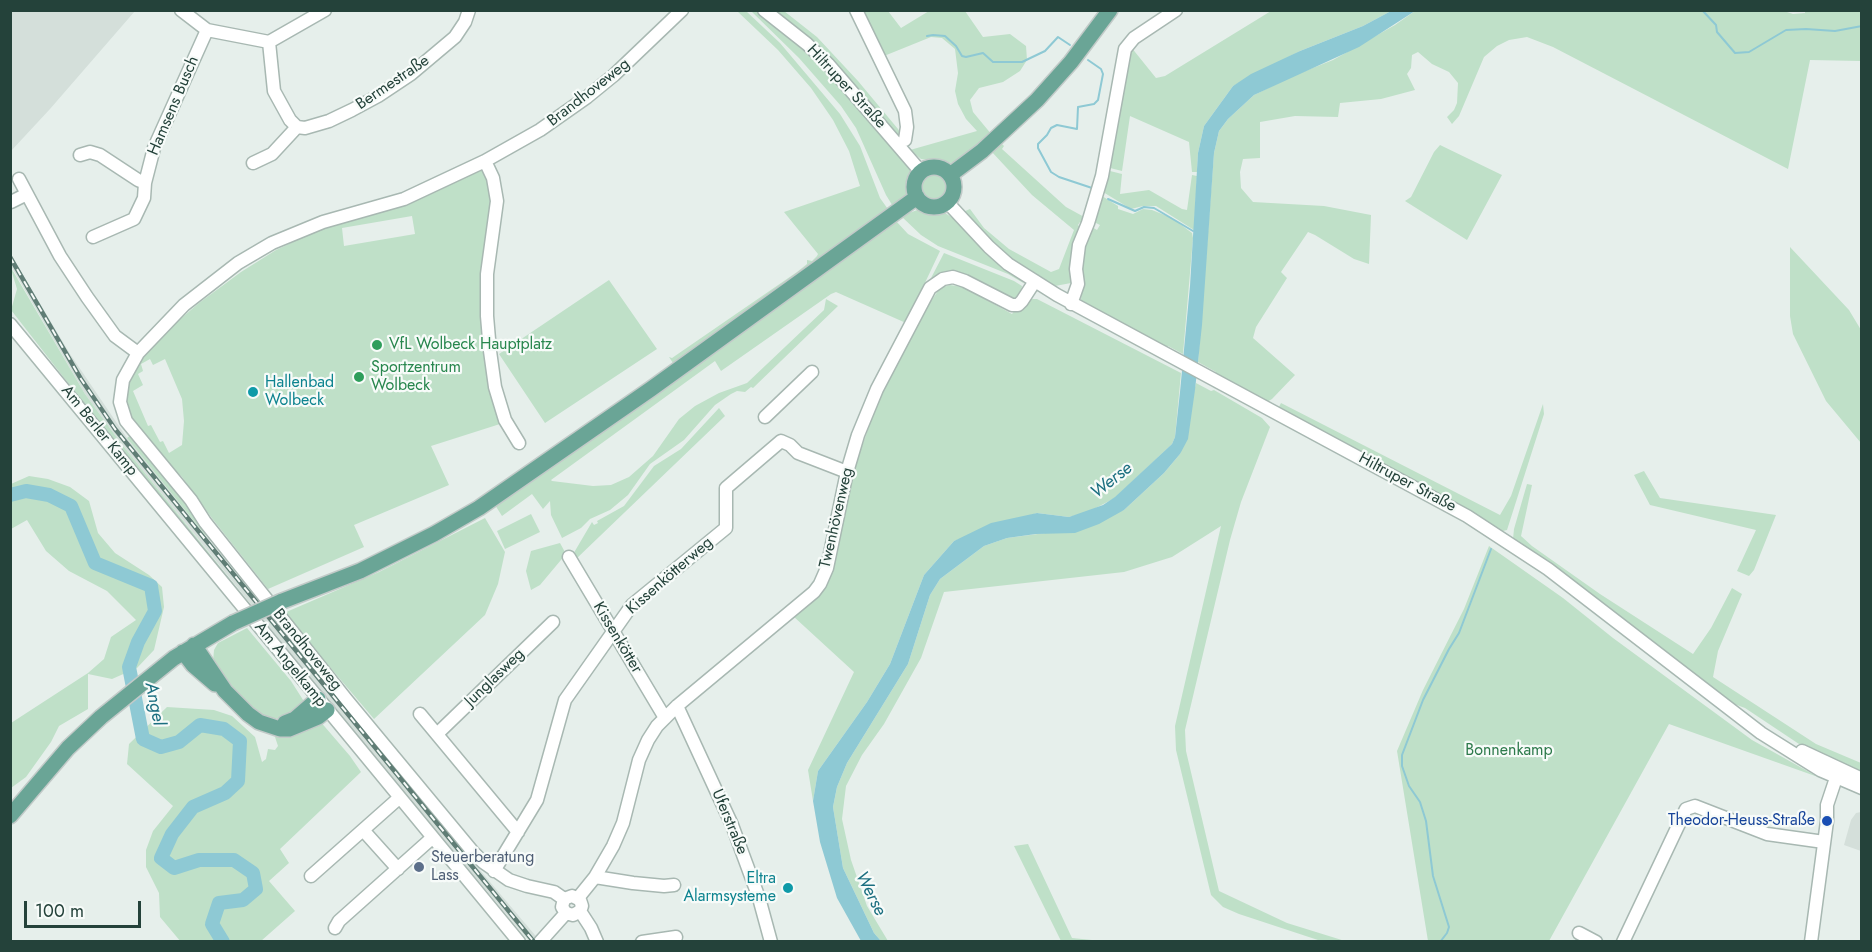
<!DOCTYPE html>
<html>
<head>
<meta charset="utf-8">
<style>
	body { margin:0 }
	#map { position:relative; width:1872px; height:952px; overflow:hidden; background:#e6efeb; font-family:Jost,sans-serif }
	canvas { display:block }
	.frame { position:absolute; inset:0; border:12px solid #24423a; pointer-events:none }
	.scale { position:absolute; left:24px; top:901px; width:117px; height:27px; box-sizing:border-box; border:3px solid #24423a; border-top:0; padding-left:8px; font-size:18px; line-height:21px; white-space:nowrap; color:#24423a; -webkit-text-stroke:4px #f7fbf9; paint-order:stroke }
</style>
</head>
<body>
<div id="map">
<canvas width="1872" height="952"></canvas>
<div class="frame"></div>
<div class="scale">100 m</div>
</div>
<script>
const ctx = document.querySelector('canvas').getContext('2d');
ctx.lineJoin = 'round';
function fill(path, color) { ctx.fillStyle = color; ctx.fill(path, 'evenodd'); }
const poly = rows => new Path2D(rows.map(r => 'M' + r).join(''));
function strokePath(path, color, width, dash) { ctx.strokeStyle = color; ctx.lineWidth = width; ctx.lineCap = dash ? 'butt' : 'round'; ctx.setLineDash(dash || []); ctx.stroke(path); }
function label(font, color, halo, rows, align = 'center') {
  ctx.font = font + ' Jost,sans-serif'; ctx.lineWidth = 4.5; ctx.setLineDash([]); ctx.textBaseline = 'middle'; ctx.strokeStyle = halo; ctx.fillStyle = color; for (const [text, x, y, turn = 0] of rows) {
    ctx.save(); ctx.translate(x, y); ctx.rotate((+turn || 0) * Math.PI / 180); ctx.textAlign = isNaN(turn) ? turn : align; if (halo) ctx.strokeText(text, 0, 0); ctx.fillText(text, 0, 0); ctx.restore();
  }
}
const built = poly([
	[11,11,135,11,50,109,11,151],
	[10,253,70,354,127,438,379,751,540,941,529,941,374,757,120,442,85,394,11,266],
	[1861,812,1862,812,1861,851,1844,845,1851,820,1856,813]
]);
const green = poly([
	[1781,10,1793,14,1805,13,1805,11,1861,11,1861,61,1810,60,1788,169,1553,47,1527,37,1509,40,1497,46,1484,57,1459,116,1452,124,1447,117,1454,110,1457,103,1458,83,1449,72,1432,64,1418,52,1412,55,1411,68,1407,74,1415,90,1381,99,1340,103,1338,117,1295,116,1260,122,1260,158,1243,159,1240,172,1241,188,1253,202,1324,206,1371,215,1369,264,1354,259,1315,235,1308,232,1281,272,1287,278,1256,327,1253,338,1295,375,1272,399,1267,402,1215,376,1216,372,1198,362,1214,153,1219,131,1228,119,1254,95,1295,75,1333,60,1395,25,1415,11],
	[737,11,746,11,780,43,840,114,860,146,880,198,890,212,675,366,669,357,672,358,797,272,807,264,807,260,812,261,817,256,818,254,784,212,860,186,849,151,833,120,811,88,778,50],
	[751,11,758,11,812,54,900,154,910,170,910,186,905,198,894,208,886,195,856,128,841,106,799,58],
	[770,11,784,11,817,37,858,81,898,129,910,150,977,131,966,119,958,104,955,91,958,73,955,49,942,38,931,37,884,56,861,11,888,11,901,28,929,11,965,11,983,37,1010,34,1026,46,1027,60,1020,71,1003,82,979,88,970,100,973,112,992,135,962,159,951,163,921,159,910,150],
	[1271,11,1391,11,1363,26,1300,51,1233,86,1204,126,1198,153,1197,172,1192,172,1189,142,1130,116,1122,171,1106,167,1131,47,1156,78,1165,76],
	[1000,142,1004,146,1002,149,1066,207,1086,218,1083,223,1080,222,1078,225,1083,230,1071,283,1055,286,1031,273,998,248,963,212,970,209,984,228,1009,249,1051,272,1059,269,1074,230,1032,195,991,151],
	[1440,145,1502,175,1467,240,1405,201,1411,197,1434,152],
	[482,170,485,172,489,182,493,203,487,316,505,420,500,424,431,446,449,485,354,525,364,547,268,589,211,517,182,477,165,461,131,418,126,405,127,382,144,354,157,339,199,303,241,272,276,250,321,229,411,203],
	[412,216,415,234,344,246,342,228],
	[150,359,153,365,165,359,182,399,184,421,182,445,169,453,163,441,160,442,151,425,148,426,133,391,143,385,138,374,143,371,141,364],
	[1106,170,1122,174,1120,194,1149,190,1182,209,1187,210,1192,175,1197,176,1194,230,1156,206,1143,206,1131,209,1103,192],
	'919 187a15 15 0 1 1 30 0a15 15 0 1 1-30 0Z',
	[1102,196,1118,206,1118,209,1133,214,1143,209,1152,210,1172,218,1192,233,1193,238,1183,354,1168,346,1165,349,1084,305,1081,301,1083,247,1092,227,1097,230,1100,225,1094,222,1093,220],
	[920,209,945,213,956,220,1025,284,1008,274,938,246,921,235,901,216],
	[896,221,908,234,940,251,906,323,836,292,831,294,721,371,715,361,551,480,552,481,593,486,611,485,629,477,653,456,679,419,695,406,719,393,747,383,824,310,826,299,838,306,753,388,751,387,745,392,737,391,731,394,715,405,684,440,650,464,628,495,610,510,590,519,581,528,562,538,551,515,550,501,543,509,532,494,502,516,495,505,801,290],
	[1790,247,1849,310,1861,330,1861,443,1826,401,1793,334,1790,316],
	[944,253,1014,281,1022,286,1021,293,1016,299,1009,298,967,275,953,272,939,275,930,280],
	[10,266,85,394,120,442,250,604,248,605,78,398,79,397,11,310,17,289],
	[609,280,657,349,545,423,499,354],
	[950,285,963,287,1012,314,1015,310,1031,299,1037,299,1181,373,1175,437,1172,444,1115,498,1088,512,1069,517,1037,513,954,541,924,575,890,664,867,702,818,771,813,801,808,770,854,672,793,616,823,588,852,475,880,395,927,307,940,288],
	[1196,383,1211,391,1214,390,1262,418,1270,427,1241,502,1230,540,1185,730,1186,751,1219,891,1287,923,1345,941,1321,941,1239,914,1223,907,1211,895,1176,750,1175,726,1221,526,1172,557,1124,572,944,592,921,658,884,724,862,755,846,786,842,819,851,860,867,906,888,941,881,941,874,933,843,868,833,807,837,787,847,763,908,664,930,595,940,579,984,546,1007,538,1053,532,1124,510,1164,473,1180,454],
	[1281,403,1500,515,1511,496,1543,404,1544,414,1507,530,1503,531,1282,411,1279,407],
	[719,408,725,416,575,560,572,556,592,522,594,525,598,523,597,521,624,506,654,466,681,449],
	[132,434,173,483,208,533,205,535,127,438],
	[1644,471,1660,498,1776,515,1754,570,1749,576,1737,571,1756,530,1650,505,1634,475],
	[29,476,48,479,70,487,89,501,98,533,115,553,149,575,162,587,164,607,154,650,137,668,112,679,88,674,88,709,59,726,51,742,26,777,11,788,11,723,88,673,104,659,111,637,136,620,107,591,69,571,46,551,27,520,11,529,11,484],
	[1527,484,1532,485,1521,536,1532,546,1600,594,1693,654,1711,628,1732,588,1742,594,1718,651,1713,677,1816,744,1861,763,1861,776,1817,756,1745,708,1734,704,1513,539,1514,529],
	[531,514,540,532,505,549,497,531],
	[485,518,505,552,498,584,485,615,374,719,284,613,379,572],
	[560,543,566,554,540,585,531,590,526,571,531,551],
	[1489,546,1563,598,1613,638,1752,740,1818,777,1669,724,1549,941,1428,941,1397,751,1423,690,1464,609],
	[247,628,291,681,305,703,280,719,265,717,250,708,213,662,214,650,218,643],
	[167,707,214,710,232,716,255,737,262,762,266,759,268,749,275,750,278,746,275,737,302,729,319,720,350,756,361,772,280,849,289,863,269,881,295,911,261,941,181,942,160,917,159,893,146,867,146,850,153,831,173,806,127,764,129,744],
	[1028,844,1072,938,1102,941,1061,941,1014,846]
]);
const water = poly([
	[1391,11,1415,11,1359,47,1254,95,1228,119,1219,131,1214,153,1202,325,1195,390,1188,439,1180,454,1164,473,1124,510,1099,524,1075,533,1036,534,1007,538,984,546,940,579,930,595,908,664,847,763,837,787,833,807,843,868,874,933,881,941,861,941,837,898,820,842,813,801,818,771,867,702,890,664,924,575,954,541,991,523,1037,513,1069,517,1103,505,1115,497,1172,444,1175,437,1180,392,1190,286,1198,153,1204,126,1233,86,1251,74,1300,51,1363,26]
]);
const stream = poly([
	[1702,10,1716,25,1717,32,1735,53,1749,52,1786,30,1806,29,1835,31,1862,26],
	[927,36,933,35,945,36,956,46,962,56,966,57,983,53,993,62,1022,62,1045,51,1058,37,1070,45],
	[1088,60,1101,69,1103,74,1098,100,1094,104,1078,107,1077,129,1057,125,1051,128,1047,135,1038,144,1038,148,1051,172,1059,177,1092,188],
	[1108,199,1135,211,1144,207,1154,208,1193,231],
	[1440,942,1447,933,1449,927,1433,876,1426,821,1420,802,1409,786,1402,766,1402,755,1423,700,1449,649,1459,633,1491,549]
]);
const river = poly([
	[10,495,26,491,49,495,71,506,95,563,151,586,155,611,138,642,129,667,143,739,161,747,179,742,200,725,224,729,240,741,238,781,225,793,193,807,172,834,161,858,174,868,199,860,234,860,253,873,256,889,243,900,219,903,212,924,223,942]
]);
const minor = poly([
	[181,10,207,30,269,42,325,10],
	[764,10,807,44,828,64,921,172],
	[856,10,905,111,907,127,905,140],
	[269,42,274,91,290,120,297,127,305,128,329,121,352,110,378,96,411,74,455,37,465,22,469,10],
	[80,155,90,152,100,155,138,180,145,183],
	[485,161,493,178,497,201,487,274,487,316,490,351,495,387,505,420,519,443],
	[253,163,272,154,297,127],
	[19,179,60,256,87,297,115,336,138,353],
	[11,202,27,194],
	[947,202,989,247,1008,264,1057,295,1467,516,1548,569,1761,733,1820,770,1862,788],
	[93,237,134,219,144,198,145,183,154,148,207,30],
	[1071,304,1078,284,1076,269,1079,245,1088,223,1102,176,1125,49,1134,38,1176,10],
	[10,324,519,942],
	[765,417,812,372],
	[569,557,665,718],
	[677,706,732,825,759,898,771,942],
	[420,714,518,832],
	[437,734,553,622],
	[1802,751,1862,779],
	[363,830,398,869],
	[494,871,537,800,565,700,632,605,726,528,726,488,781,441,790,445,798,453,847,472],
	[311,876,399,798],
	[595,877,633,883,664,886,674,885],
	[578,898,595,877,613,846,623,823,639,760,648,740,657,726,677,706,814,592,820,584,827,568,847,472,858,435,877,389,930,288,943,279,953,277,965,281,1012,305,1018,305,1022,301,1035,281],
	[564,899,554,892,527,886,509,880,483,862,473,852,346,699,205,522,191,500,126,421,120,402,123,380,138,353,184,305,238,263,272,243,323,222,404,199,485,161,540,130,587,97,614,75,682,10],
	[580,911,573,915,566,913,562,907,564,899,572,896,580,900,582,906,580,911,591,928,597,942],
	[335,928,339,921,432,838],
	[1579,933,1596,942],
	[540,942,566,913],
	[642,942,676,937],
	[1623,942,1686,809,1695,806,1767,834,1824,842],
	[1811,942,1827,821,1827,805,1839,769]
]);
const major = poly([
	'914 187a20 20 0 1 1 40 0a20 20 0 1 1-40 0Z',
	[950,175,982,151,1037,100,1071,62,1110,10],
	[280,602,360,571,434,534,479,508,651,389,917,197],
	[194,645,225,691,248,714,259,722,280,729,289,729,318,717,327,710],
	[183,652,193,665,215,684],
	[285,723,295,719,318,699],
	[10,816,68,748,101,717,174,658,233,623]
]);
const rail = poly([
	[10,257,81,379,115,429,534,942]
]);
const majorBridge = poly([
	[233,623,280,602]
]);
const markers = [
	[377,345,6,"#2e9e5b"],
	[359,377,6,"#2e9e5b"],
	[253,392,6,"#0f9aa8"],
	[1827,821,6,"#1a4fb4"],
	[419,867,6,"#5c6f8a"],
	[788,888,6,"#0f9aa8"]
];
const streetNames = [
	["Bermestraße",393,83,-34],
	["Hiltruper Straße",846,87,47],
	["Brandhoveweg",589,93,-38],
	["Hamsens Busch",174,106,-67],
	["Am Berler Kamp",99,431,51],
	["Hiltruper Straße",1407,483,28],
	["Twenhövenweg",837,518,-77],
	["Kissenkötterweg",670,576,-41],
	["Kissenkötter",617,638,59],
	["Brandhoveweg",307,650,51],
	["Am Angelkamp",290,665,51],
	["Junglasweg",495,678,-44],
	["Uferstraße",729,822,67]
];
const leisureNames = [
	["VfL Wolbeck Hauptplatz",389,345],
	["Sportzentrum",371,368],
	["Wolbeck",371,386]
];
const cultureNames = [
	["Hallenbad",265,383],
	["Wolbeck",265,401],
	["Eltra",776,879,"right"],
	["Alarmsysteme",776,897,"right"]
];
const parkNames = [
	["Bonnenkamp",1509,751]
];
const transitNames = [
	["Theodor-Heuss-Straße",1815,821]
];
const serviceNames = [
	["Steuerberatung",431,858],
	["Lass",431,876]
];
const waterNames = [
	["Werse",1112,481,-38],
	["Angel",154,704,79],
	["Werse",870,894,63]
];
fill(built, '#d4dfda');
fill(green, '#bfe0c8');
fill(water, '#8ec9d4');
strokePath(stream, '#8ec9d4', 2);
strokePath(river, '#8ec9d4', 14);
strokePath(minor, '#a8b8b2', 15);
strokePath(major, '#c2cac8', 18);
strokePath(minor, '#fff', 12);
strokePath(major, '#6aa596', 15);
strokePath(rail, '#5f7d75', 4.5);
strokePath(rail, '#f7fbf9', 2, [7]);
strokePath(majorBridge, '#c2cac8', 18, []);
strokePath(majorBridge, '#6aa596', 15);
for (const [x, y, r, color] of markers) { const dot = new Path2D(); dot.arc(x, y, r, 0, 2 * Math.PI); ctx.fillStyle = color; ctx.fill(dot); strokePath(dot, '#f7fbf9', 2); }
label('16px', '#24423a', '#f7fbf9', streetNames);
label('16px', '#27864d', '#f7fbf9', leisureNames, 'left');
label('16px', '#0d838f', '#f7fbf9', cultureNames, 'left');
label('16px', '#2d7a4b', '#f7fbf9', parkNames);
label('16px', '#164399', '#f7fbf9', transitNames, 'right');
label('16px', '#4e5e75', '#f7fbf9', serviceNames, 'left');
label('italic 18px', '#1c6f80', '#f7fbf9', waterNames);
</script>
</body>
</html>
